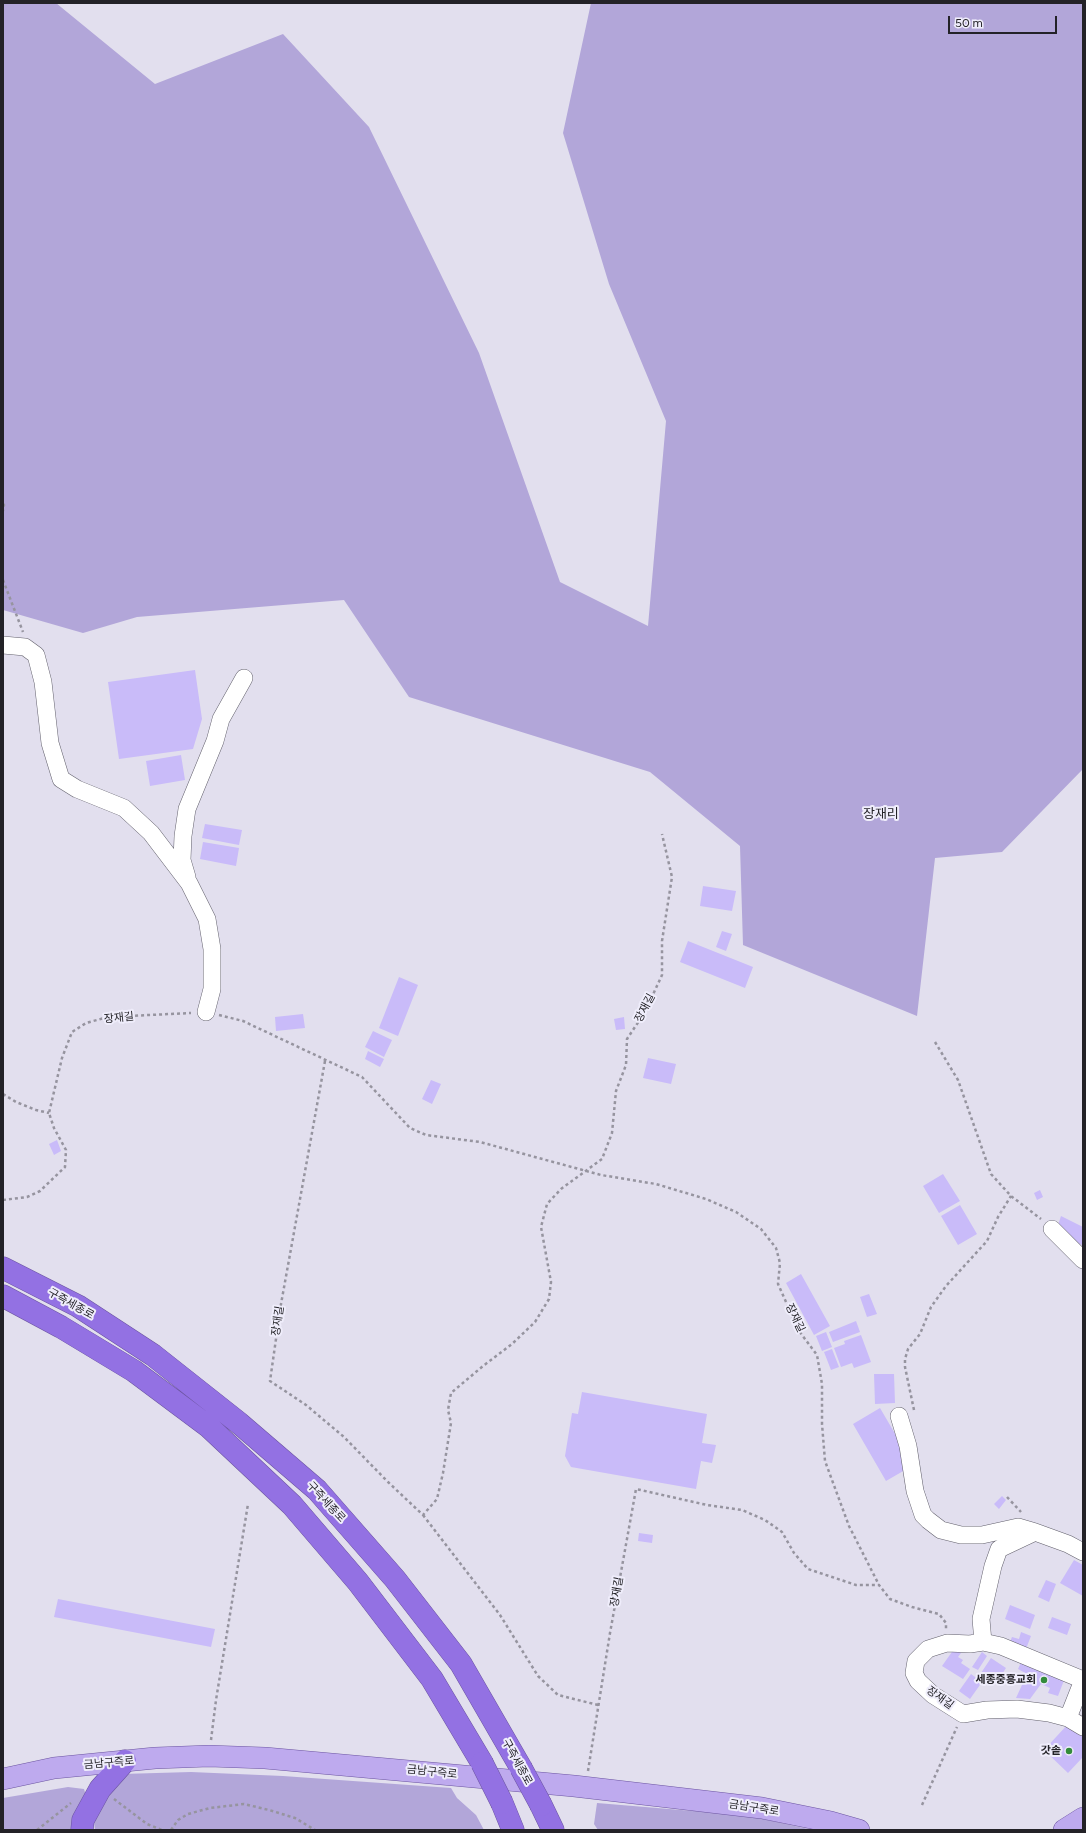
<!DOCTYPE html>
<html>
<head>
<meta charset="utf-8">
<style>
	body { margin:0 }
	#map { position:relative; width:1086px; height:1833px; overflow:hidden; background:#e2dfee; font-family:Figtree,sans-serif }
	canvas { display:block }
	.frame { position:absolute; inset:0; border:4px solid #232227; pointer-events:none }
	.scale { position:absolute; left:948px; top:16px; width:109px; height:18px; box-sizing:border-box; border:2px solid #232227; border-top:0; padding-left:5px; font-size:12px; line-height:14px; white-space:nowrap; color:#232227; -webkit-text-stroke:3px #efedfb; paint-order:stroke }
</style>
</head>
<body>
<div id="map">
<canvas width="1086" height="1833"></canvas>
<div class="frame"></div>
<div class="scale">50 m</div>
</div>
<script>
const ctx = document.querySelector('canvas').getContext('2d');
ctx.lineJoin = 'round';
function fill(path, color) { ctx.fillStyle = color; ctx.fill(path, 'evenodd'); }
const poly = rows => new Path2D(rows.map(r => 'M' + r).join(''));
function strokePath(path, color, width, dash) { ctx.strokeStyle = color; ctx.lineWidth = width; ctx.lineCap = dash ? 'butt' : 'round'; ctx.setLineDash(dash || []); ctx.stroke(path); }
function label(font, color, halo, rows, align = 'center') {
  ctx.font = font + ' Figtree,"Noto Sans KR",sans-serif'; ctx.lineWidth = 4; ctx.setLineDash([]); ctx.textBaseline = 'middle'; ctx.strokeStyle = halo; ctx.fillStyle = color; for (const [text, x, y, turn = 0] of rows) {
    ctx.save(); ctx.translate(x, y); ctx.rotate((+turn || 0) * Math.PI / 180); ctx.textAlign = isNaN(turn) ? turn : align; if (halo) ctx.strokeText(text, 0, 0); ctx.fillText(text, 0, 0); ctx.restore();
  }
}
const green = poly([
	[3,3,56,3,155,84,283,34,369,127,479,353,560,582,648,626,666,421,609,284,563,133,591,3,1083,3,1083,769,1002,852,935,858,917,1016,743,945,740,846,650,772,409,697,344,600,137,617,83,633,3,610],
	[191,1772,283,1776,451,1788,457,1798,476,1815,484,1830,95,1830,93,1815,122,1774],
	[68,1787,84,1789,87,1799,78,1830,3,1830,3,1798],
	[597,1803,693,1811,731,1812,813,1830,598,1830,594,1824]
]);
const building = poly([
	[195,670,202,719,193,749,119,759,108,682],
	[181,755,185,780,150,786,146,761],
	[205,824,242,830,239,845,202,838],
	[203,842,239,848,236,866,200,859],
	[703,886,736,891,732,911,700,906],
	[722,931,732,934,726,951,716,947],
	[688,941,753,967,745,988,680,962],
	[399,977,418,985,398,1036,379,1028],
	[303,1014,305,1028,276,1031,275,1017],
	[624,1017,625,1029,616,1030,614,1019],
	[373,1031,392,1040,384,1057,365,1047],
	[368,1051,384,1059,380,1067,365,1059],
	[648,1058,676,1064,671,1084,643,1078],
	[431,1080,441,1084,432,1104,422,1099],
	[57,1140,61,1151,54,1155,49,1144],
	[943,1174,960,1201,939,1213,923,1186],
	[1040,1190,1043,1197,1037,1200,1034,1193],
	[960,1205,977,1234,958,1245,941,1216],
	[1061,1216,1083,1227,1083,1248,1081,1244,1078,1245,1058,1225],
	[801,1274,830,1326,814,1335,786,1283],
	[869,1294,877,1314,867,1317,860,1297],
	[856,1321,860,1332,833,1342,829,1332],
	[826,1332,832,1347,822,1351,816,1336],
	[861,1335,871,1362,854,1368,852,1363,841,1367,834,1348,845,1344,844,1341],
	[832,1349,839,1367,831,1370,824,1352],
	[874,1374,894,1374,895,1403,875,1404],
	[582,1392,707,1414,702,1443,716,1445,712,1463,701,1461,696,1489,571,1467,565,1456,572,1413,578,1414],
	[880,1408,904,1449,905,1470,886,1481,853,1424],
	[1002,1496,1006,1500,999,1509,994,1504],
	[639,1533,653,1535,652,1543,638,1541],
	[1074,1560,1083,1565,1083,1596,1060,1583],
	[1046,1580,1056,1584,1049,1602,1038,1597],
	[58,1599,215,1629,211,1647,54,1617],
	[1010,1605,1035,1615,1030,1629,1005,1619],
	[1052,1617,1071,1624,1067,1635,1048,1628],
	[1021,1632,1031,1636,1024,1654,1008,1647,1012,1637,1019,1639],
	[954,1649,961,1653,958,1657,963,1660,961,1663,970,1669,963,1679,942,1666],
	[982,1652,987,1656,978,1670,972,1667],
	[991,1658,1006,1668,997,1682,994,1680,991,1684,979,1676],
	[1023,1658,1066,1675,1058,1696,1048,1693,1050,1688,1041,1684,1030,1699,1016,1698,1027,1674,1018,1669],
	[971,1674,982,1682,970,1699,959,1691],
	[1069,1723,1083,1736,1083,1757,1068,1773,1044,1750]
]);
const path = poly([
	[3,504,4,505,3,511],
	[3,580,23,632],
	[219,1015,243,1021,362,1077,410,1128,426,1135,480,1142,601,1175,656,1184,706,1199,736,1212,761,1229,776,1248,780,1263,778,1284,799,1331,817,1355,822,1384,822,1424,825,1461,849,1526,879,1585],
	[935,1042,958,1080,991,1174,1011,1196,1041,1219],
	[325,1061,281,1304,270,1381,306,1405,344,1437,388,1482,423,1515,437,1499,443,1473,451,1423,448,1410,451,1393,483,1366,512,1344,535,1322,549,1299,551,1282,541,1227,547,1204,561,1189,602,1159,612,1133,616,1091,626,1065,627,1039,645,1012,662,975,662,941,672,877,662,834],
	[3,1094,16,1102,36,1110,49,1113],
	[3,1200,27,1197,40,1191,65,1167,66,1150,54,1128,49,1113,62,1058,72,1032,86,1023,108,1017,191,1013],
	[914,1410,905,1367,905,1359,908,1349,920,1334,931,1307,946,1286,987,1241,998,1217,1011,1196],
	[1007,1497,1021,1512],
	[423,1515,500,1615,538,1676,558,1695,598,1705],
	[211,1740,216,1700,248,1504],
	[588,1771,610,1633,636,1489,707,1505,742,1510,765,1520,782,1532,794,1553,808,1569,856,1585,879,1585,890,1599,912,1607,939,1614,946,1623,946,1629],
	[114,1799,147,1824,162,1830],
	[922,1805,957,1727],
	[37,1830,71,1803],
	[171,1830,178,1820,188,1814,210,1808,244,1804,269,1810,295,1818,315,1830]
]);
const minor = poly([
	[3,645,25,647,36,655,43,682,50,743,61,779,77,789,124,808,151,833,189,883,207,919,212,949,212,989,206,1012],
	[187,877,182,860,183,836,187,809,215,741,221,719,244,678],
	[1052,1229,1083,1260],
	[899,1416,908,1446,915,1491,923,1515,928,1520,941,1530,961,1535,982,1535,1018,1527,1035,1532],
	[983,1642,970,1644,947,1643,928,1649,916,1661,914,1673,918,1681,933,1695,963,1714,987,1710,1017,1709,1049,1713,1068,1718,1083,1727],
	[1068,1718,1083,1680,1001,1646,983,1642,981,1619,993,1566,999,1549,1035,1532,1068,1544,1083,1552]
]);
const major = poly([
	[3,1779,54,1768,155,1758,209,1756,265,1758,574,1786,762,1808,831,1822,859,1830],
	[1064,1830,1083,1818]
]);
const highway = poly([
	[3,1268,78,1306,153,1355,239,1423,317,1490,395,1579,461,1664,521,1768],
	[3,1296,61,1327,134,1371,209,1427,292,1505,358,1582,432,1679,482,1763],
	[502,1803,513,1830],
	[541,1805,553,1830],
	[82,1830,83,1820,100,1789,125,1761]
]);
const highwayBridge = poly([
	[482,1763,502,1803],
	[521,1768,541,1805]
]);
const markers = [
	[1044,1680,4,"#338b3b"],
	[1069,1751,4,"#338b3b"]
];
const streetNames = [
	["장재길",645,1008,-62],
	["장재길",119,1018,-6],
	["구즉세종로",71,1304,29],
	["장재길",795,1318,64],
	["장재길",278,1321,-82],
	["구즉세종로",326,1502,47],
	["장재길",617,1592,-80],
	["장재길",940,1698,36],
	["구즉세종로",517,1762,61],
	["금남구즉로",109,1763,-5],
	["금남구즉로",432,1772,6],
	["금남구즉로",754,1808,9]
];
const poiNames = [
	["세종중흥교회",1036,1680],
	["갓솥",1061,1751]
];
const quarterNames = [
	["장재리",881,814]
];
fill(green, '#b2a6d9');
fill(building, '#c9bbf9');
strokePath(minor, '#62606c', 18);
strokePath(major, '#6c55a1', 22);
strokePath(highway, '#6c55a1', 23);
strokePath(path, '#96949f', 2.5, [3, 3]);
strokePath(minor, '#fff', 17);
strokePath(major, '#beaaee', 21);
strokePath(highway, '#9371e3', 22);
strokePath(highwayBridge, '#6c55a1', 23, []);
strokePath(highwayBridge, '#9371e3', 22);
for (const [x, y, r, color] of markers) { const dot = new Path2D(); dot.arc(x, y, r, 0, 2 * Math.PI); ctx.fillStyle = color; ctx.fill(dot); strokePath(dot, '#efedfb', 1.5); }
label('11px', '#232227', '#efedfb', streetNames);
label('bold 11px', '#232227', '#efedfb', poiNames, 'right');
label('13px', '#232227', '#efedfb', quarterNames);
</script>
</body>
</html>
